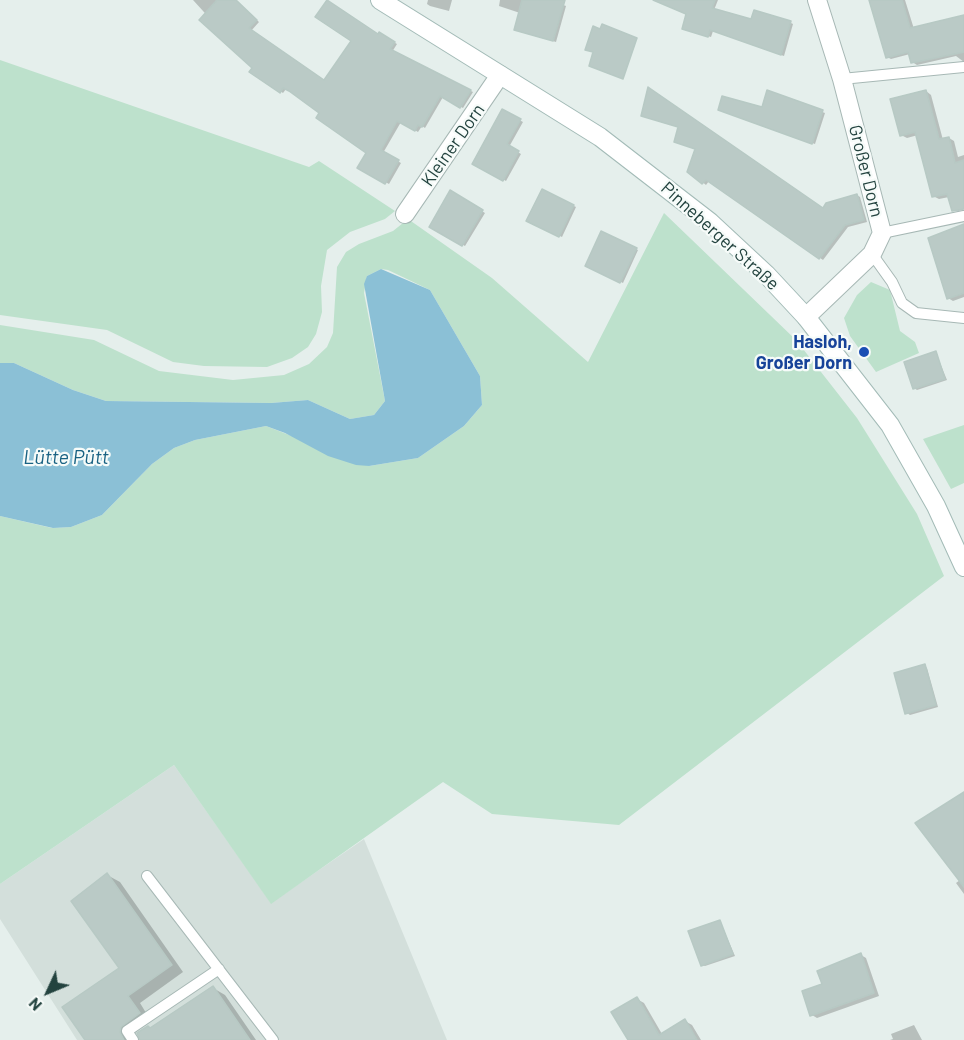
<!DOCTYPE html>
<html>
<head>
<meta charset="utf-8">
<style>
	body { margin:0 }
	#map { position:relative; width:964px; height:1040px; overflow:hidden; background:#e5efec; font-family:Barlow,sans-serif }
	canvas { display:block }
	.north { position:absolute; left:18px; top:962px; width:60px; height:60px; -webkit-text-stroke:4px #f6fbf9; paint-order:stroke; rotate:226deg; font-size:16px; font-weight:700; line-height:24px; text-align:center; color:#23433f }
	.north::after { content:''; display:block; margin:auto; width:21px; height:27px; background:#23433f; clip-path:polygon(50% 0,100% 100%,50% 72%,0 100%) }
</style>
</head>
<body>
<div id="map">
<canvas width="964" height="1040"></canvas>
<div class="north">N</div>
</div>
<script>
const ctx = document.querySelector('canvas').getContext('2d');
ctx.lineJoin = 'round';
function fill(path, color) { ctx.fillStyle = color; ctx.fill(path, 'evenodd'); }
const poly = rows => new Path2D(rows.map(r => 'M' + r).join(''));
function strokePath(path, color, width, dash) { ctx.strokeStyle = color; ctx.lineWidth = width; ctx.lineCap = dash ? 'butt' : 'round'; ctx.setLineDash(dash || []); ctx.stroke(path); }
function label(font, color, halo, rows, align = 'center') {
  ctx.font = font + ' Barlow,sans-serif'; ctx.lineWidth = 4.5; ctx.setLineDash([]); ctx.textBaseline = 'middle'; ctx.strokeStyle = halo; ctx.fillStyle = color; for (const [text, x, y, turn = 0] of rows) {
    ctx.save(); ctx.translate(x, y); ctx.rotate((+turn || 0) * Math.PI / 180); ctx.textAlign = isNaN(turn) ? turn : align; if (halo) ctx.strokeText(text, 0, 0); ctx.fillText(text, 0, 0); ctx.restore();
  }
}
const built = poly([
	[174,765,271,903,364,839,447,1040,77,1040,0,919,0,884]
]);
const green = poly([
	[0,60,309,167,319,161,395,211,385,219,350,232,327,250,321,286,322,312,316,334,308,347,292,358,267,367,204,366,173,362,107,330,0,315],
	[664,213,796,340,857,418,917,514,944,576,619,825,492,814,443,782,271,904,174,765,0,884,0,516,52,528,71,527,102,515,152,464,174,448,195,440,266,426,369,466,418,458,464,426,482,405,480,376,430,290,388,270,381,269,367,276,364,293,385,401,374,415,350,419,308,400,271,403,106,401,73,390,14,363,0,363,0,325,94,340,159,371,233,380,284,375,309,364,327,347,333,333,337,267,346,252,359,244,393,231,408,219,492,278,588,362],
	[871,282,890,290,900,331,915,342,919,353,876,372,850,336,844,318,857,295],
	[964,425,964,483,951,489,923,439]
]);
const water = poly([
	[381,269,430,290,480,376,482,405,464,426,418,458,369,466,356,465,328,456,285,433,266,426,195,440,174,448,152,464,102,515,71,527,53,528,0,516,0,363,14,363,73,390,106,401,271,403,308,400,350,419,374,415,385,401,364,284,367,276]
]);
const shadow = poly([
	[193,0,235,0,259,22,251,31,324,82,379,34,397,44,392,52,473,92,463,108,443,97,425,128,422,126,418,132,401,122,383,153,401,163,389,184,359,167,368,152,321,112,286,89,283,93,251,71,254,67],
	[428,0,452,0,449,11,430,6,427,4],
	[500,0,550,0,566,6,556,42,518,30,520,13,499,6],
	[675,0,718,0,714,10,753,21,755,11,791,23,793,24,784,56,713,31,711,37,687,30,688,14],
	[870,0,905,0,914,29,964,16,964,62,956,56,917,65,912,62,910,54,891,59,887,57],
	[649,89,823,210,857,195,860,197,867,222,848,227,823,260,709,181,706,185,689,171,696,149],
	[926,91,931,95,943,140,949,138,954,141,958,157,964,155,964,209,958,211,952,208,949,197,939,199,933,196,918,135,907,138,901,135],
	[768,92,825,113,815,144,722,111,763,109],
	[503,111,523,122,509,147,521,154,506,181,474,163],
	[542,191,576,207,562,237,528,221],
	[451,192,485,213,465,246,431,226],
	[964,231,964,297,953,301,948,298],
	[602,233,638,250,623,283,587,266],
	[936,353,947,380,917,390,914,388],
	[925,666,927,668,938,707,910,715,907,713],
	[964,797,964,894,956,883,960,880],
	[107,875,120,882,183,972,140,1003,151,1021,132,1035,132,1040,86,1040,122,969],
	[720,921,735,956,705,966,702,965],
	[861,955,866,958,879,996,817,1018,812,1015,824,984],
	[213,988,225,995,256,1040,140,1040,151,1029],
	[637,999,644,1003,662,1034,685,1021,692,1025,701,1040,629,1040],
	[914,1025,922,1040,890,1040,893,1039,891,1034]
]);
const building = poly([
	[217,0,236,0,257,20,249,28,324,80,351,41,315,17,327,0,378,34,379,32,395,42,390,49,471,90,460,108,440,96,422,127,418,125,415,131,397,121,381,150,399,160,385,184,357,168,366,153,316,118,319,113,289,91,283,88,280,93,249,72,252,68,199,20,217,0],
	[522,0,565,0,553,41,514,30,522,0],
	[653,0,715,0,712,8,751,19,754,10,791,21,781,55,710,30,708,37,682,29,686,14,653,0],
	[869,0,902,0,910,28,964,15,964,52,911,63,908,52,886,58,869,0],
	[602,24,637,38,623,79,589,66,593,52,585,50,593,26,600,29,602,24],
	[648,87,823,208,826,203,857,194,864,220,845,225,819,259,706,180,702,184,687,172,695,149,674,142,678,127,641,116,648,87],
	[767,90,823,110,812,144,718,110,722,96,762,107,767,90],
	[926,90,939,139,949,137,955,163,964,160,964,209,952,211,947,194,932,197,915,132,900,136,890,99,926,90],
	[502,109,521,119,507,144,519,151,503,181,472,164,502,109],
	[542,189,574,205,559,237,526,221,542,189],
	[450,190,483,210,462,246,429,227,450,190],
	[964,224,964,293,947,299,928,238,964,224],
	[601,231,637,248,620,283,585,266,601,231],
	[936,351,945,379,913,389,904,362,936,351],
	[925,664,936,705,905,714,894,673,925,664],
	[964,792,964,887,915,823,964,792],
	[107,873,172,965,128,996,140,1013,121,1027,120,1032,124,1040,85,1040,62,1007,119,968,71,901,107,873],
	[720,920,733,954,701,966,688,931,720,920],
	[861,953,874,993,810,1016,802,991,822,984,817,971,861,953],
	[213,986,250,1040,140,1040,137,1033,148,1026,150,1028,213,986],
	[637,997,659,1035,685,1019,697,1040,628,1040,611,1012,637,997]
]);
const lane = poly([
	[842,79,964,67],
	[882,233,964,216],
	[872,254,892,282,902,303,916,313,964,318],
	[147,876,273,1040],
	[133,1040,127,1031,219,969]
]);
const street = poly([
	[405,214,500,75],
	[806,317,872,254,882,233,842,79,817,0]
]);
const secondary = poly([
	[380,0,600,137,710,222,766,274,806,317,890,425,936,506,964,567]
]);
const markers = [
	[864,352,6,"#1a4fb4"]
];
const streetNames = [
	["Kleiner Dorn",453,145,-55],
	["Großer Dorn",866,171,76],
	["Pinneberger Straße",720,236,42]
];
const transitNames = [
	["Hasloh,",852,342],
	["Großer Dorn",852,363]
];
const waterNames = [
	["Lütte Pütt",66,457]
];
fill(built, '#d3dfdb');
fill(green, '#bde1cc');
fill(water, '#8bc0d6');
fill(shadow, '#0003');
fill(building, '#bacac6');
strokePath(building, '#b7c9c4', 1.5);
strokePath(lane, '#a7b8b5', 12);
strokePath(street, '#a7b8b5', 20);
strokePath(secondary, '#a3bbb7', 20);
strokePath(lane, '#fff', 10);
strokePath(street, '#fff', 18);
strokePath(secondary, '#fff', 18);
for (const [x, y, r, color] of markers) { const dot = new Path2D(); dot.arc(x, y, r, 0, 2 * Math.PI); ctx.fillStyle = color; ctx.fill(dot); strokePath(dot, '#f6fbf9', 2); }
label('18px', '#23433f', '#f6fbf9', streetNames);
label('bold 18px', '#164399', '#f6fbf9', transitNames, 'right');
label('italic 20px', '#196283', '#f6fbf9', waterNames);
</script>
</body>
</html>
